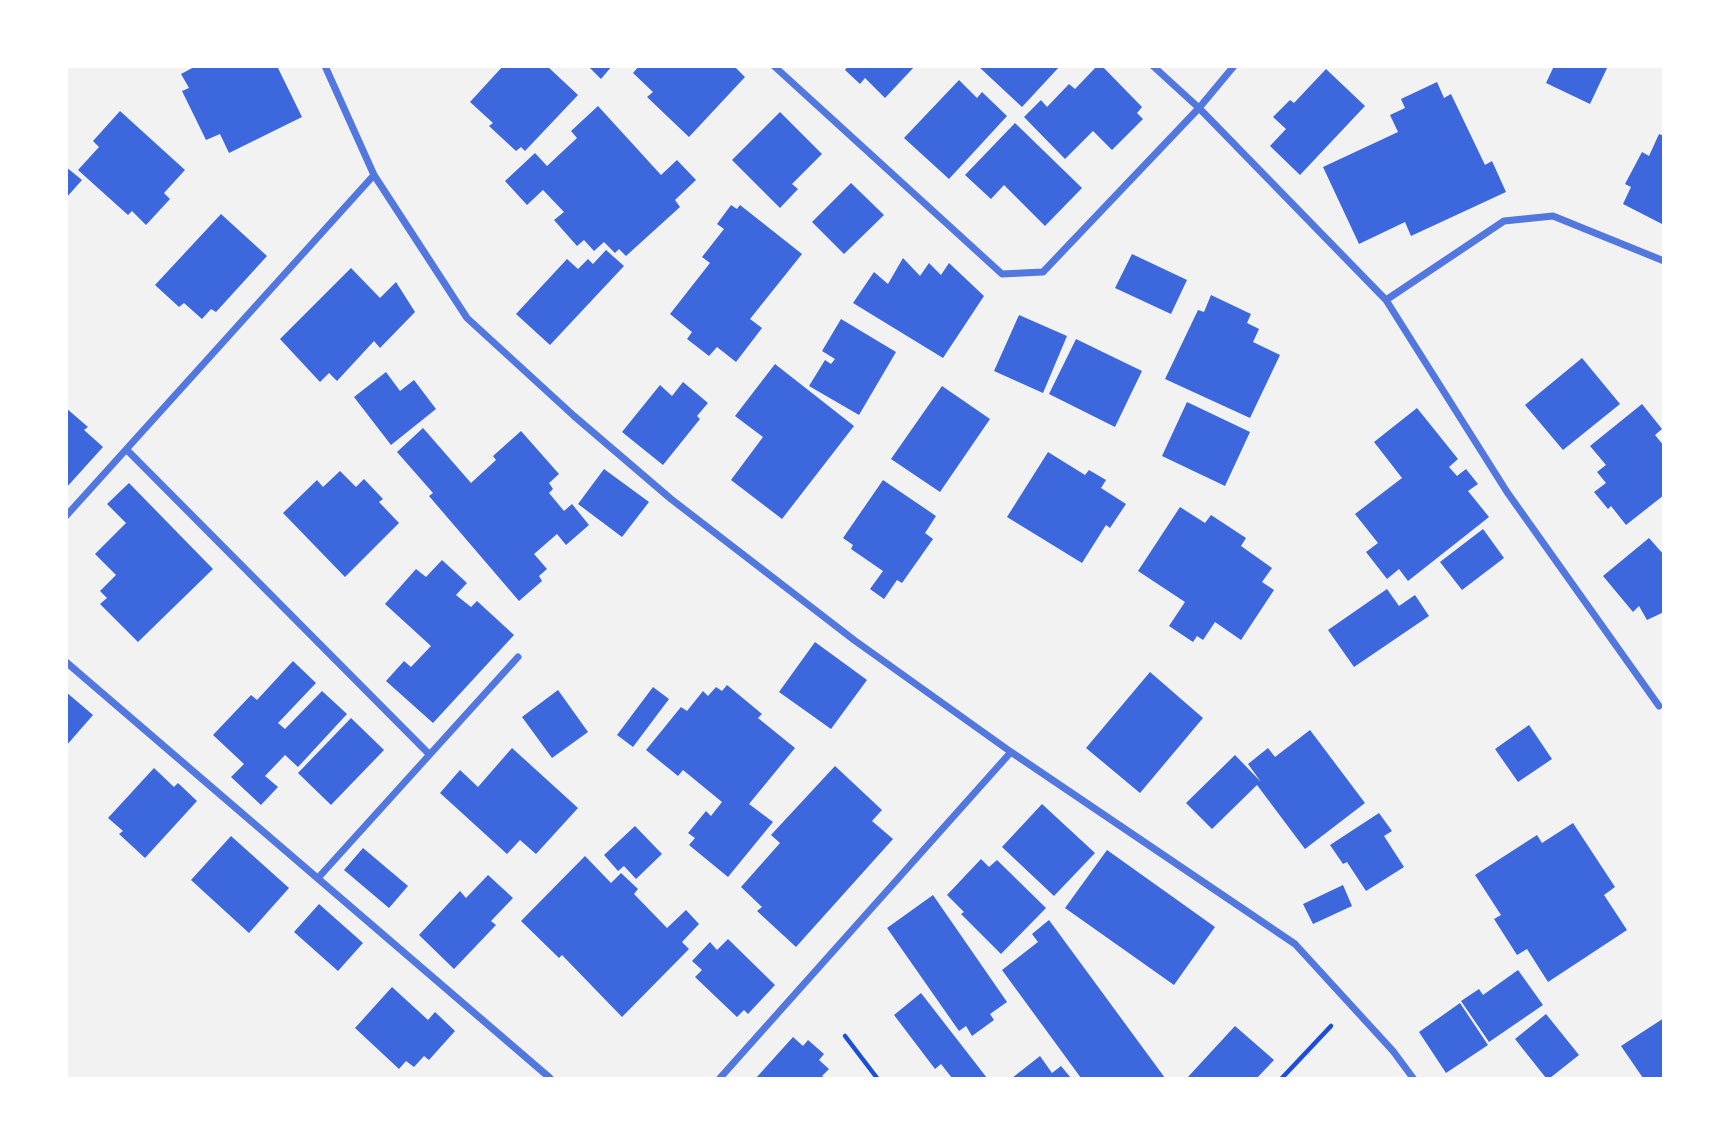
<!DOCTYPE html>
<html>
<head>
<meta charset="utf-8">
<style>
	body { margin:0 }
	#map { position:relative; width:1730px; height:1145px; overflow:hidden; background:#f2f2f2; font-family:Overpass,sans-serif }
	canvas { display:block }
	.frame { position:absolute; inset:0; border:68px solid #fff; pointer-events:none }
</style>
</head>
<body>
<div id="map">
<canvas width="1730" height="1145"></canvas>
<div class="frame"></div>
</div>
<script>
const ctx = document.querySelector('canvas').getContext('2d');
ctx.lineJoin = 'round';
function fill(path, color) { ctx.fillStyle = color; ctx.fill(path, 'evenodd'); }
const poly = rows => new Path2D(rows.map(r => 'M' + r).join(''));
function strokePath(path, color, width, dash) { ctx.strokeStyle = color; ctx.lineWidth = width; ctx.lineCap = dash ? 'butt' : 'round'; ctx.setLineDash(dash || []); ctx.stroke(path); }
const building = poly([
	[196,66,277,66,302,117,229,153,220,134,206,140,182,91,189,88,181,74],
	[503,66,547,66,578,95,525,151,521,147,516,151,489,126,493,123,470,102],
	[588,66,612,66,601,79],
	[639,66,734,66,745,77,689,137,647,97,653,92,633,73],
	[848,66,915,66,885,98,865,78,860,84,845,70],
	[978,66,1060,66,1022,107],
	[1097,66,1102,66,1142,107,1137,113,1143,119,1112,150,1093,131,1065,159,1024,117,1041,100,1047,107,1069,84,1075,89],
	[1554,66,1608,66,1590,104,1546,83],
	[1326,69,1365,106,1300,175,1270,146,1286,129,1273,117,1290,100,1294,103],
	[959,80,977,98,982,92,1007,116,949,179,904,138],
	[1437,82,1444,98,1451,94,1485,165,1492,161,1506,192,1411,236,1405,222,1359,244,1323,167,1398,132,1390,115,1405,108,1401,99],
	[598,106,661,175,677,160,696,180,675,200,680,207,626,256,619,249,615,253,604,242,594,251,584,240,577,246,554,220,564,212,543,190,527,205,505,181,535,153,547,166,577,138,571,131],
	[120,111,185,170,164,193,170,199,146,225,132,211,128,215,78,170,99,147,93,141],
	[780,112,822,154,792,184,798,189,780,208,732,160],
	[1015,123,1082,188,1045,226,1004,185,991,199,965,175],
	[1659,134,1664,136,1664,225,1623,204,1631,187,1625,184,1642,152,1649,156],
	[66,167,82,180,66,198],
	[851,183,884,215,844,254,812,222],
	[731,205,737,209,740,205,802,254,750,319,762,328,736,362,717,347,709,356,687,339,692,332,670,314,710,263,702,257,724,229,717,224],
	[221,214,267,256,216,312,211,309,202,319,184,303,179,307,155,285],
	[606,250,624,266,550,345,516,314,567,259,578,269,588,259,593,264],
	[1132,254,1187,280,1171,314,1115,288],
	[903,258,920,276,929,263,941,275,949,263,984,296,943,358,853,303,874,272,888,284],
	[351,268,380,298,396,282,415,312,380,348,374,341,337,381,329,373,320,382,280,339],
	[1211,295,1251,314,1247,323,1259,329,1253,342,1280,355,1250,418,1165,379,1198,310,1204,312],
	[1019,315,1067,336,1043,393,994,371],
	[841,319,896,352,859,415,809,386,825,360,831,364,835,359,822,351],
	[1076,339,1142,371,1115,427,1049,394],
	[1582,358,1620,404,1563,450,1525,405],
	[775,364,854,426,782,519,731,480,763,437,735,416],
	[386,372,400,391,414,380,436,409,391,445,354,397],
	[683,382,708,403,697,416,700,419,663,465,622,432,660,385,672,396],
	[942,386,990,419,940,492,891,459],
	[1187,402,1250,432,1225,486,1162,456],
	[1642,404,1662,429,1655,435,1664,446,1664,495,1626,525,1611,506,1608,509,1594,492,1606,483,1597,472,1606,465,1590,446],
	[66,408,88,427,84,430,103,447,66,488],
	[1417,408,1458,459,1449,467,1457,476,1466,469,1478,484,1468,491,1489,517,1408,581,1399,569,1387,579,1366,552,1378,543,1355,514,1402,478,1374,442],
	[423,428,471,483,496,460,493,456,521,431,559,474,549,483,553,489,549,493,564,511,572,504,589,525,566,545,557,534,534,554,547,569,539,576,542,581,519,601,429,496,433,493,397,452],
	[1048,452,1085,475,1089,470,1106,480,1101,488,1126,504,1110,528,1106,525,1082,563,1007,517],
	[604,469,649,502,622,537,578,504],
	[340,471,356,487,364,479,383,499,379,502,399,523,345,577,283,513,317,480,323,487],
	[883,480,936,516,925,533,933,539,902,583,897,580,884,599,870,589,883,571,851,549,853,545,843,538],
	[129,483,213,569,138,642,100,604,107,598,100,591,116,575,95,554,126,523,107,504],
	[1180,507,1205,523,1211,515,1246,538,1241,546,1272,568,1262,582,1274,590,1241,640,1215,622,1203,640,1197,636,1193,642,1169,626,1185,602,1138,571],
	[1483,529,1504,558,1462,590,1440,562],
	[1649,538,1664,555,1664,612,1647,620,1639,606,1633,612,1603,576],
	[442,560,467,583,456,595,471,607,477,601,514,635,433,723,386,681,404,661,411,667,431,646,385,604,416,569,426,577],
	[1387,589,1399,606,1415,595,1429,616,1354,667,1328,630],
	[815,642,867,680,831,729,779,692],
	[293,661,316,683,278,723,285,729,322,691,347,714,298,767,285,755,265,776,278,787,261,805,231,777,244,764,213,735,251,695,257,700],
	[1150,672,1203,718,1140,793,1086,748],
	[727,685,762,714,758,718,795,748,749,804,773,822,728,877,689,845,695,838,688,833,706,811,711,816,722,802,683,770,678,776,646,750,681,707,687,711,703,691,708,696,716,687,722,691],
	[653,687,669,699,633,747,617,735],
	[558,690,588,732,552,758,522,717],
	[66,692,93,715,66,746],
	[351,718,384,750,331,805,298,773],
	[1529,725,1552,759,1518,782,1495,749],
	[1310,730,1365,803,1305,849,1257,785,1212,829,1186,803,1235,755,1261,782,1248,764,1268,748,1275,757],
	[512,748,578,808,536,854,520,840,507,854,440,793,460,770,478,787],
	[835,766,882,810,872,821,893,839,796,947,757,911,762,907,741,887,780,843,771,835],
	[154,768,174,787,178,783,197,801,145,858,119,834,123,831,108,818],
	[1042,804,1095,853,1054,896,1002,847],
	[1379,813,1392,831,1384,836,1404,867,1366,891,1347,862,1343,864,1330,845],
	[1573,823,1615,887,1604,895,1627,930,1548,982,1527,949,1517,955,1494,919,1501,915,1475,875,1537,835,1542,843],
	[635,826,662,854,636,879,624,866,618,871,604,855],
	[231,836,289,888,249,933,191,880],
	[363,848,408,886,389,908,344,870],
	[1107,850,1215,927,1174,985,1065,908],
	[585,856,611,883,621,873,638,889,634,894,667,928,686,910,699,924,682,942,689,949,622,1017,562,955,559,958,521,921],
	[981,859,989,867,997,860,1046,908,1001,954,961,914,964,912,947,895],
	[488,875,513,898,491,921,496,925,454,969,419,935,460,891,466,898],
	[1343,885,1352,906,1313,924,1303,904],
	[933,895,1007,1002,990,1014,994,1020,972,1036,966,1026,959,1031,887,928],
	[319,904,363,943,338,971,294,932],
	[1049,920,1165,1078,1081,1078,1002,970,1038,942,1032,934],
	[728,939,775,985,748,1014,744,1010,737,1017,695,977,702,970,692,961,710,942,717,950],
	[1518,970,1543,1005,1489,1042,1461,1001,1479,989,1483,995],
	[392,987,428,1020,435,1012,455,1031,429,1060,424,1056,414,1067,406,1061,399,1069,355,1028],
	[921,993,987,1078,952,1078,941,1064,935,1069,894,1015],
	[1460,1003,1488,1045,1446,1073,1419,1032],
	[1546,1014,1579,1055,1550,1078,1546,1078,1515,1039],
	[1664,1018,1664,1078,1643,1078,1621,1046],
	[1235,1026,1274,1060,1257,1078,1187,1078],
	[793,1037,803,1046,808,1040,824,1054,819,1060,829,1069,822,1076,825,1078,756,1078],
	[1040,1056,1052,1073,1061,1066,1071,1078,1012,1078]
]);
const path = poly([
	[845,1036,877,1078],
	[1282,1078,1331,1026]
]);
const minor = poly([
	[325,66,374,175,467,318,574,416,671,499,854,640,1011,752,1295,944,1393,1051,1413,1078],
	[774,66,1002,274,1043,272,1199,108,1234,66],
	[1153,66,1199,108,1386,300,1507,492,1659,706],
	[1386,300,1504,221,1553,216,1664,261],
	[127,450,429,754],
	[66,516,374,175],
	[66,662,550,1078],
	[318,878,518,657],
	[720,1078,1011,752]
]);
fill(building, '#3d67dc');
strokePath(path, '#1d4ed8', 4.5);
strokePath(minor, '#5277de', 7);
</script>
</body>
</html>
